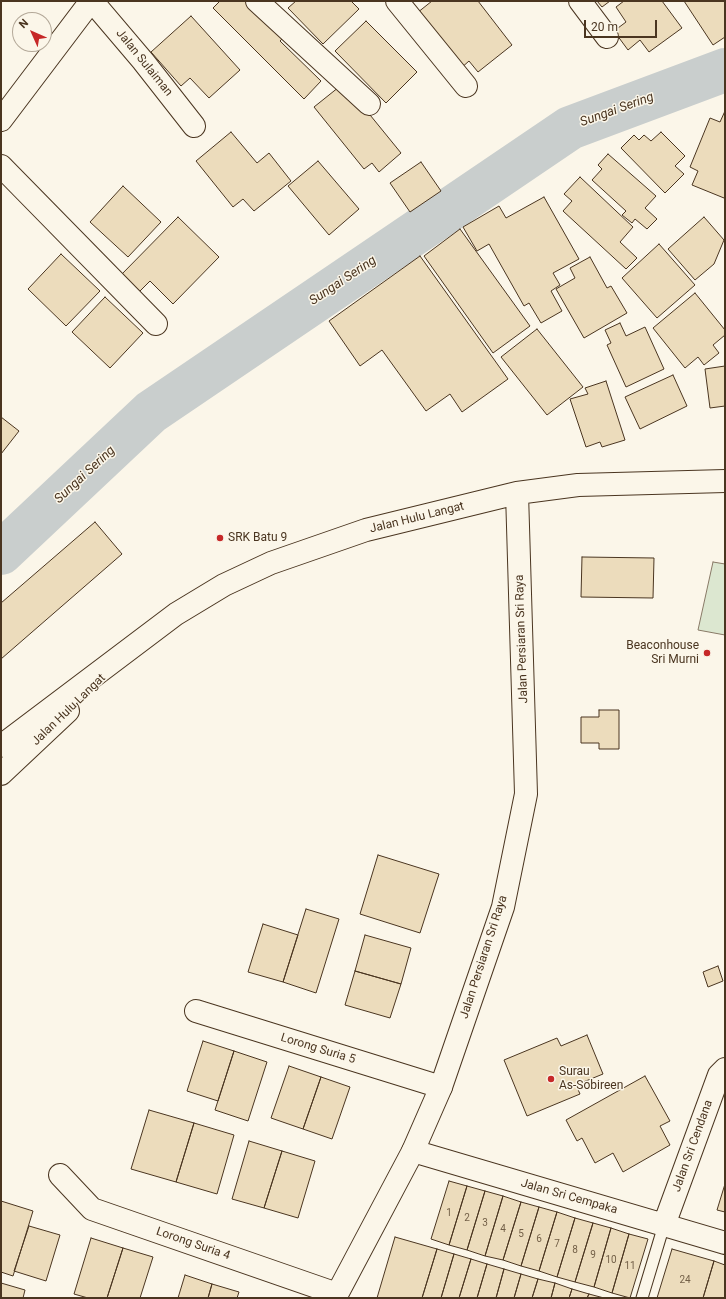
<!DOCTYPE html>
<html>
<head>
<meta charset="utf-8">
<style>
	body { margin:0 }
	#map { position:relative; width:726px; height:1299px; overflow:hidden; background:#fbf6e9; font-family:Roboto,sans-serif }
	canvas { display:block }
	.frame { position:absolute; inset:0; border:2px solid #4a3520; pointer-events:none }
	.north { position:absolute; left:12px; top:12px; width:40px; height:40px; box-sizing:border-box; background:#fbf6e9; border:1px solid #b4a999; border-radius:50%; rotate:315deg; font-size:11px; font-weight:700; line-height:16px; text-align:center; color:#4a3520 }
	.north::after { content:''; display:block; margin:auto; width:14px; height:18px; background:#c62828; clip-path:polygon(50% 0,100% 100%,50% 72%,0 100%) }
	.scale { position:absolute; left:584px; top:20px; width:73px; height:18px; box-sizing:border-box; border:2px solid #4a3520; border-top:0; padding-left:5px; font-size:12px; line-height:14px; white-space:nowrap; color:#4a3520; -webkit-text-stroke:3px #fbf6e9; paint-order:stroke }
</style>
</head>
<body>
<div id="map">
<canvas width="726" height="1299"></canvas>
<div class="frame"></div>
<div class="north">N</div>
<div class="scale">20 m</div>
</div>
<script>
const ctx = document.querySelector('canvas').getContext('2d');
ctx.lineJoin = 'round';
function fill(path, color) { ctx.fillStyle = color; ctx.fill(path, 'evenodd'); }
const poly = rows => new Path2D(rows.map(r => 'M' + r).join(''));
function strokePath(path, color, width, dash) { ctx.strokeStyle = color; ctx.lineWidth = width; ctx.lineCap = dash ? 'butt' : 'round'; ctx.setLineDash(dash || []); ctx.stroke(path); }
function label(font, color, halo, rows, align = 'center') {
  ctx.font = font + ' Roboto,sans-serif'; ctx.lineWidth = 3; ctx.setLineDash([]); ctx.textBaseline = 'middle'; ctx.strokeStyle = halo; ctx.fillStyle = color; for (const [text, x, y, turn = 0] of rows) {
    ctx.save(); ctx.translate(x, y); ctx.rotate((+turn || 0) * Math.PI / 180); ctx.textAlign = isNaN(turn) ? turn : align; if (halo) ctx.strokeText(text, 0, 0); ctx.fillText(text, 0, 0); ctx.restore();
  }
}
const green = poly([
	[713,562,725,564,725,635,698,630,713,562]
]);
const river = poly([
	[1,553,151,412,570,128,725,70]
]);
const building = poly([
	[220,1,255,1,284,37,280,41,321,81,304,99,213,8,220,1],
	[296,1,351,1,359,9,323,44,288,8,296,1],
	[432,1,478,1,512,45,478,72,469,61,460,69,417,13,432,1],
	[597,1,610,1,602,7,597,1],
	[624,1,662,1,682,28,649,52,640,40,628,50,614,31,626,22,616,7,624,1],
	[684,1,725,1,725,37,713,45,684,1],
	[191,16,240,70,209,98,190,78,181,86,151,52,191,16],
	[366,21,417,72,386,103,335,51,366,21],
	[344,83,401,153,379,172,372,163,364,169,314,107,344,83],
	[725,111,725,196,724,198,692,185,698,171,690,167,710,118,720,122,725,111],
	[231,132,257,163,269,153,291,181,254,211,243,199,233,207,196,161,231,132],
	[661,132,685,156,675,166,684,174,665,193,621,148,634,135,639,140,644,135,651,141,661,132],
	[608,154,656,196,645,208,657,219,647,229,635,219,632,223,622,215,626,211,592,180,602,169,598,165,608,154],
	[318,161,359,209,329,235,288,186,318,161],
	[421,162,441,191,410,212,390,183,421,162],
	[580,177,633,227,620,242,637,258,626,269,563,211,572,201,564,194,580,177],
	[123,186,161,222,128,257,90,222,123,186],
	[544,197,579,259,553,273,560,285,551,291,562,311,541,323,529,303,524,306,489,244,477,251,463,227,499,206,506,218,544,197],
	[178,217,219,257,173,304,150,281,138,293,120,276,178,217],
	[704,217,724,240,714,264,695,280,668,249,704,217],
	[460,229,530,326,493,353,424,256,460,229],
	[659,244,695,285,657,318,622,278,659,244],
	[61,254,100,291,66,326,28,289,61,254],
	[420,256,508,379,462,412,450,394,426,411,382,350,360,366,329,321,420,256],
	[590,257,607,288,611,286,627,313,584,338,556,289,575,278,570,268,590,257],
	[695,293,725,330,725,335,713,345,719,353,704,365,698,357,685,368,653,328,695,293],
	[105,297,143,333,110,368,72,332,105,297],
	[620,323,626,336,645,327,664,369,626,387,607,345,611,343,605,330,620,323],
	[537,329,583,387,547,415,501,357,537,329],
	[725,366,725,406,710,408,705,369,725,366],
	[673,375,687,406,640,429,625,397,673,375],
	[606,381,625,440,602,447,600,442,586,447,570,399,588,394,585,388,606,381],
	[1,417,19,431,1,454,1,417],
	[95,522,122,554,1,659,1,603,95,522],
	[582,557,654,558,653,598,581,597,582,557],
	[599,710,619,710,619,749,599,749,599,743,581,743,581,717,599,717,599,710],
	[378,855,439,874,420,933,360,914,378,855],
	[306,909,339,919,316,993,283,982,306,909],
	[263,924,298,935,283,982,248,972,263,924],
	[365,935,411,948,401,984,355,971,365,935],
	[718,966,723,981,708,987,703,972,718,966],
	[355,971,401,984,390,1018,345,1005,355,971],
	[587,1035,603,1074,576,1085,580,1094,527,1116,504,1060,557,1038,561,1046,587,1035],
	[203,1041,234,1051,218,1101,187,1091,203,1041],
	[234,1051,267,1062,248,1121,215,1110,234,1051],
	[289,1066,321,1077,303,1129,271,1118,289,1066],
	[645,1076,670,1121,660,1126,670,1145,623,1172,613,1153,595,1163,582,1138,577,1141,566,1120,645,1076],
	[321,1077,350,1087,332,1139,303,1129,321,1077],
	[149,1110,194,1123,176,1182,131,1169,149,1110],
	[194,1123,234,1135,217,1194,176,1182,194,1123],
	[249,1141,282,1151,264,1208,232,1199,249,1141],
	[282,1151,315,1161,298,1218,264,1208,282,1151],
	[449,1181,467,1186,449,1245,431,1239,449,1181],
	[725,1184,725,1212,717,1210,725,1184],
	[467,1186,485,1191,467,1250,449,1245,467,1186],
	[485,1191,503,1196,485,1256,467,1250,485,1191],
	[503,1196,521,1202,503,1260,485,1256,503,1196],
	[1,1201,33,1211,13,1276,1,1272,1,1201],
	[521,1202,539,1207,521,1266,503,1260,521,1202],
	[539,1207,557,1212,539,1271,521,1266,539,1207],
	[557,1212,575,1218,557,1277,539,1271,557,1212],
	[575,1218,593,1223,575,1282,557,1277,575,1218],
	[593,1223,611,1228,594,1287,575,1282,593,1223],
	[29,1226,60,1235,46,1281,14,1271,29,1226],
	[611,1228,629,1234,612,1293,594,1287,611,1228],
	[629,1234,648,1239,630,1298,612,1293,629,1234],
	[395,1237,437,1249,422,1298,377,1298,395,1237],
	[91,1238,123,1248,107,1298,88,1298,74,1294,91,1238],
	[123,1248,153,1257,140,1298,107,1298,123,1248],
	[437,1249,454,1254,441,1298,422,1298,437,1249],
	[672,1249,714,1261,703,1298,657,1298,672,1249],
	[454,1254,471,1259,459,1298,441,1298,454,1254],
	[471,1259,487,1264,477,1298,459,1298,471,1259],
	[714,1261,725,1265,725,1298,703,1298,714,1261],
	[487,1264,504,1269,496,1298,477,1298,487,1264],
	[504,1269,521,1274,514,1298,496,1298,504,1269],
	[521,1274,538,1279,532,1298,514,1298,521,1274],
	[185,1275,212,1284,208,1298,178,1298,185,1275],
	[538,1279,555,1283,551,1298,532,1298,538,1279],
	[1,1283,25,1290,23,1298,1,1298,1,1283],
	[555,1283,572,1289,569,1298,551,1298,555,1283],
	[212,1284,239,1292,237,1298,208,1298,212,1284],
	[572,1289,589,1294,587,1298,569,1298,572,1289],
	[589,1294,604,1298,587,1298,589,1294]
]);
const lane = poly([
	[642,1298,664,1225]
]);
const street = poly([
	[92,1,143,61,194,126],
	[257,1,369,104],
	[397,1,466,86],
	[580,1,607,37],
	[1,166,156,324],
	[196,1011,441,1087],
	[413,1151,725,1243],
	[60,1175,92,1209,337,1294],
	[664,1225,719,1075,725,1069]
]);
const secondary = poly([
	[1,120,91,1],
	[1,746,176,614,224,585,271,563,366,530,517,493,578,485,725,481],
	[1,774,68,711],
	[335,1298,413,1151,441,1087,503,907,526,794,517,493]
]);
const markers = [
	[220,538,4,"#c62828"],
	[707,653,4,"#c62828"],
	[551,1079,4,"#c62828"]
];
const numberNames = [
	["1",449,1213],
	["2",467,1218],
	["3",485,1223],
	["4",503,1229],
	["5",521,1234],
	["6",539,1239],
	["7",557,1244],
	["8",575,1250],
	["9",593,1255],
	["10",611,1260],
	["11",630,1266],
	["24",685,1280]
];
const streetNames = [
	["Jalan Sulaiman",144,63,51],
	["Jalan Hulu Langat",417,518,-14],
	["Jalan Persiaran Sri Raya",522,639,-92],
	["Jalan Hulu Langat",69,710,-44],
	["Jalan Persiaran Sri Raya",484,957,-72],
	["Lorong Suria 5",318,1049,17],
	["Jalan Sri Cendana",693,1146,-70],
	["Jalan Sri Cempaka",569,1197,16],
	["Lorong Suria 4",193,1244,19]
];
const poiNames = [
	["SRK Batu 9",228,538],
	["Beaconhouse",699,646,"right"],
	["Sri Murni",699,660,"right"],
	["Surau",559,1072],
	["As-Sobireen",559,1086]
];
const waterNames = [
	["Sungai Sering",617,110,-20],
	["Sungai Sering",343,281,-34],
	["Sungai Sering",85,475,-43]
];
fill(green, '#dce7d0');
strokePath(green, '#887966', 1);
strokePath(river, '#c9cecd', 44);
fill(building, '#ecdcbc');
strokePath(building, '#4a3520', 1);
strokePath(lane, '#4a3520', 13);
strokePath(street, '#4a3520', 24);
strokePath(secondary, '#4a3520', 24);
strokePath(lane, '#fbf6e9', 11);
strokePath(street, '#fbf6e9', 22);
strokePath(secondary, '#fbf6e9', 22);
for (const [x, y, r, color] of markers) { const dot = new Path2D(); dot.arc(x, y, r, 0, 2 * Math.PI); ctx.fillStyle = color; ctx.fill(dot); strokePath(dot, '#fbf6e9', 1.5); }
label('10px', '#725f47', null, numberNames);
label('12px', '#4a3520', '#fbf6e9', streetNames);
label('12px', '#4a3520', '#fbf6e9', poiNames, 'left');
label('italic 13px', '#4a3520', '#fbf6e9', waterNames);
</script>
</body>
</html>
